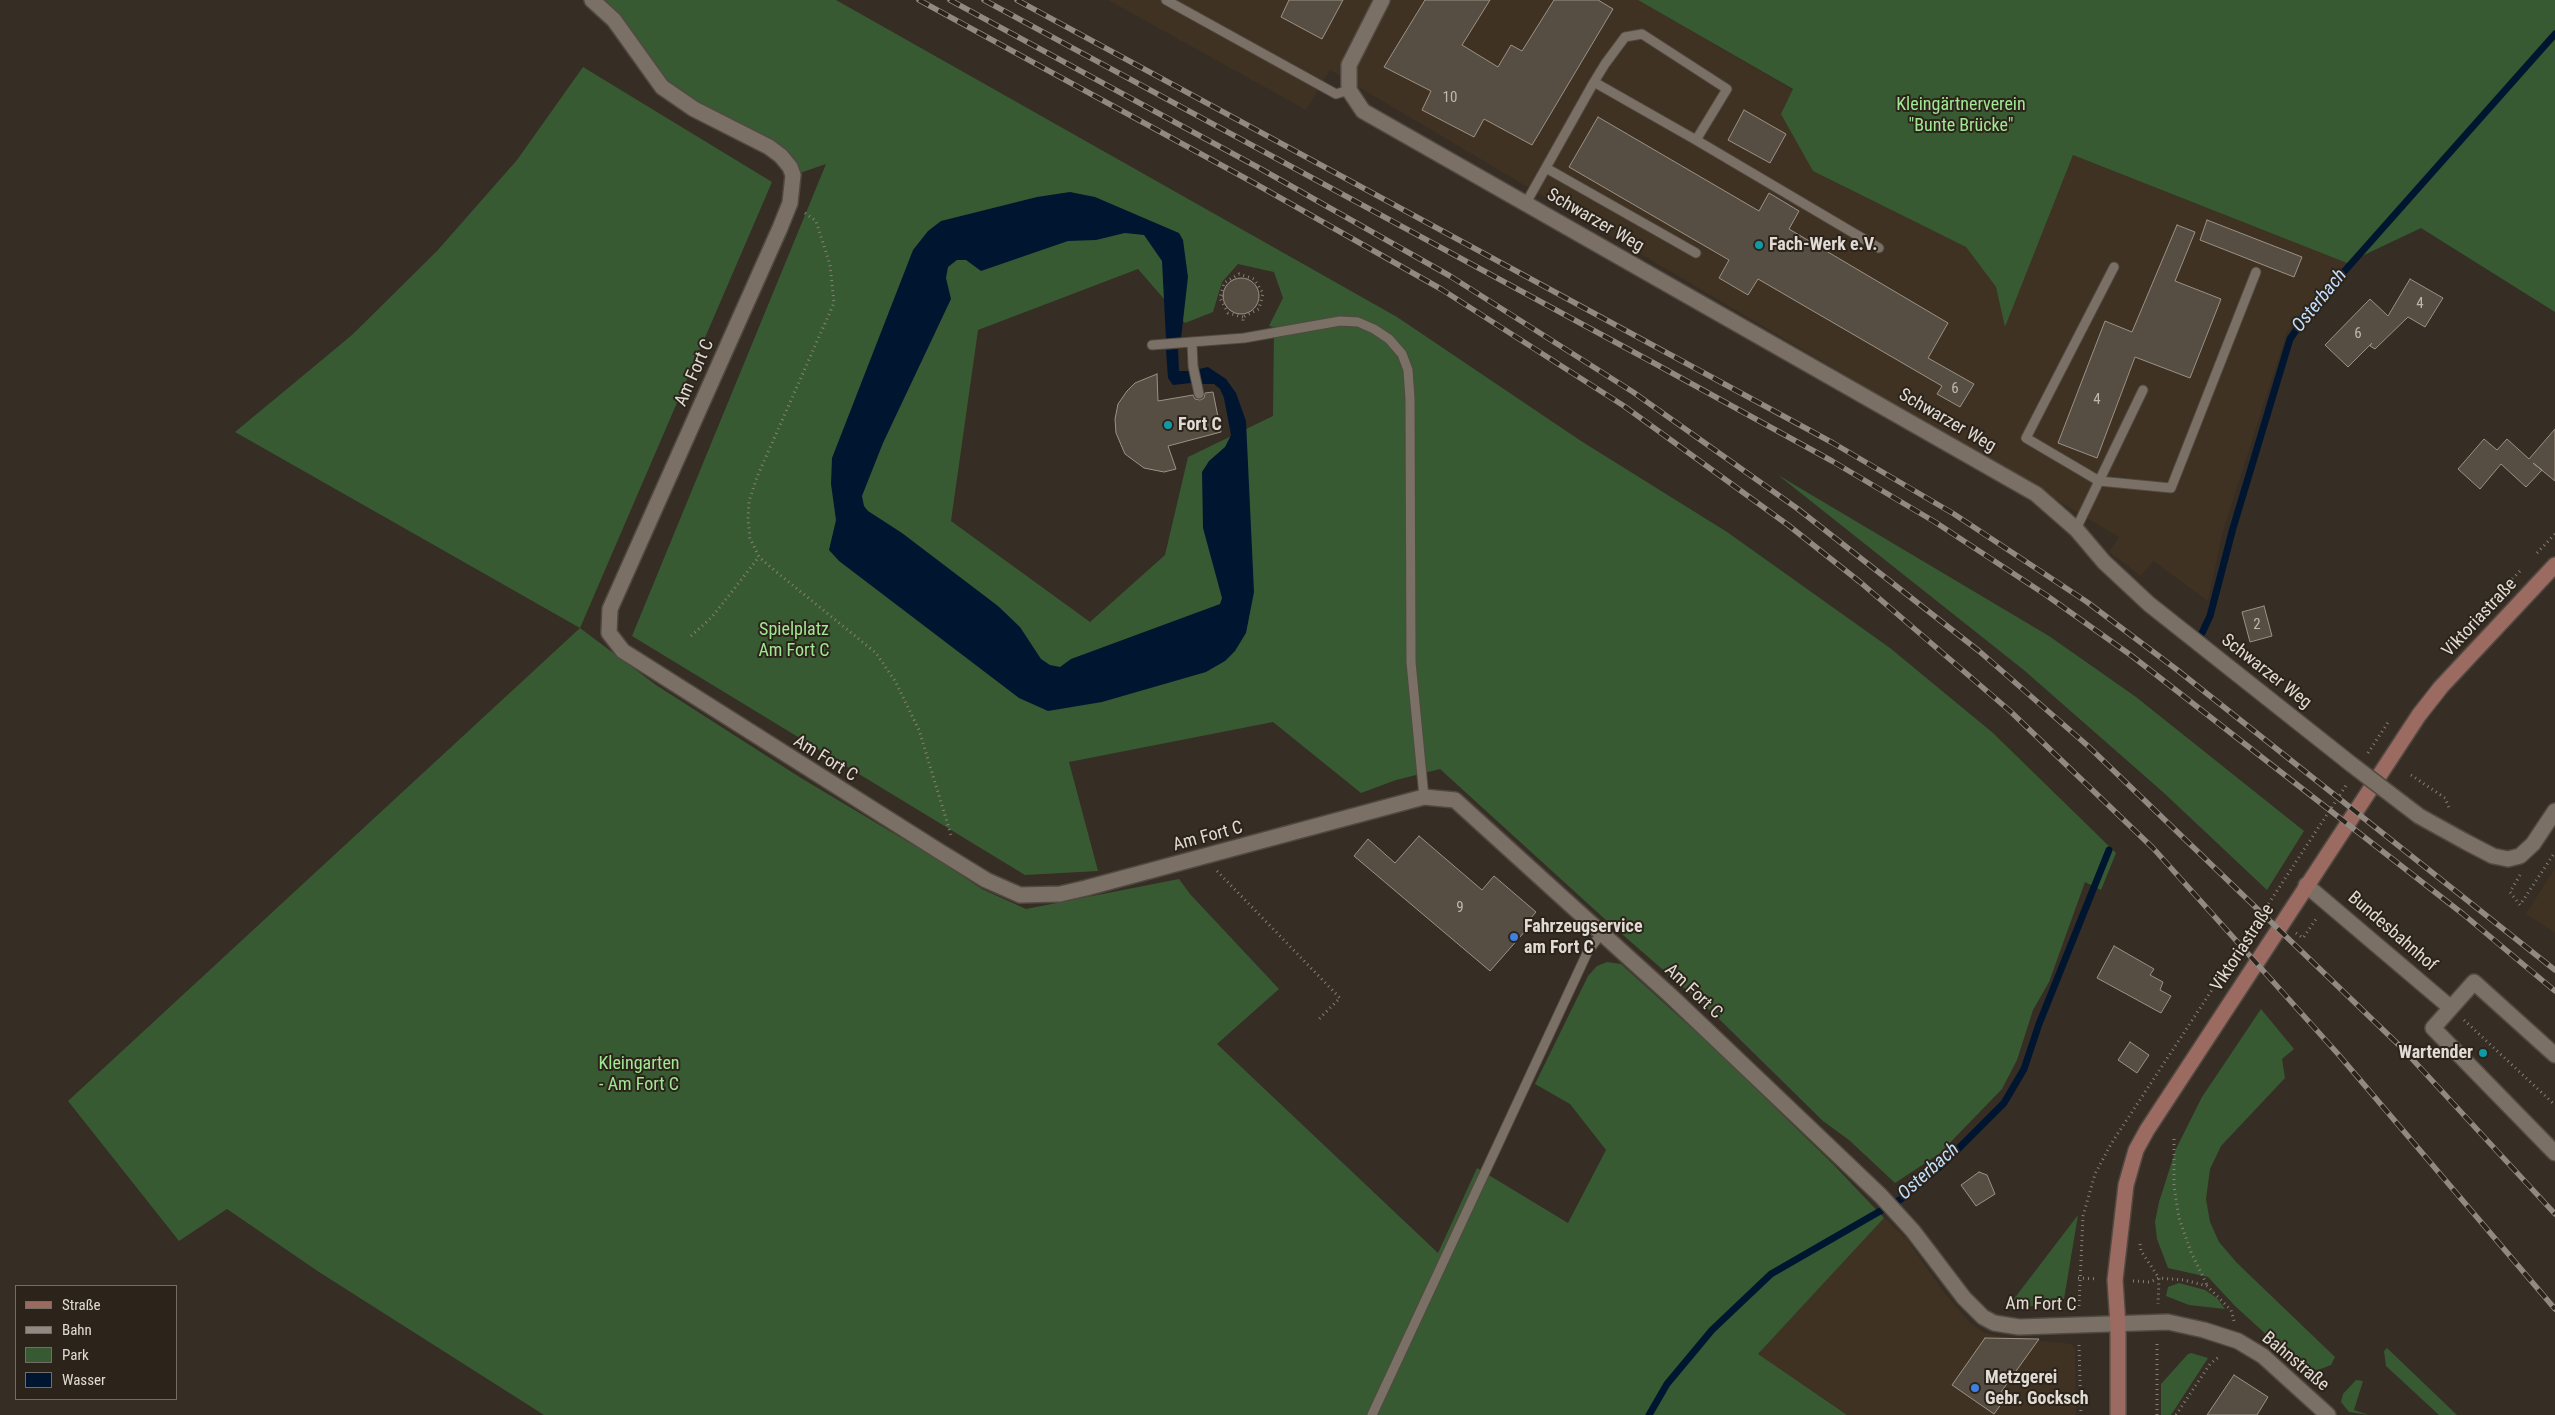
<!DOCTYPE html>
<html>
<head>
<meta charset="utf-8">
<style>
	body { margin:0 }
	#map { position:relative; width:2555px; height:1415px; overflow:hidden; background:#362d24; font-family:"Roboto Condensed",sans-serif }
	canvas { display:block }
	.legend { position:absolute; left:15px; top:1285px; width:162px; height:115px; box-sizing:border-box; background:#2c241a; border:1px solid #746d65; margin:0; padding:6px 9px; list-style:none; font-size:15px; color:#e1dbd5 }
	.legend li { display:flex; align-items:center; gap:10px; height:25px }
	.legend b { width:25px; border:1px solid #746d65 }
</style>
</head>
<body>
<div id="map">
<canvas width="2555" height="1415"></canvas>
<ul class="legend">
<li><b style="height:6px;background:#9b6b61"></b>Straße</li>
<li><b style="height:6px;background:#918982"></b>Bahn</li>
<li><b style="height:14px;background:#385a32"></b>Park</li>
<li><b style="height:14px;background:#001630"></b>Wasser</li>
</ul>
</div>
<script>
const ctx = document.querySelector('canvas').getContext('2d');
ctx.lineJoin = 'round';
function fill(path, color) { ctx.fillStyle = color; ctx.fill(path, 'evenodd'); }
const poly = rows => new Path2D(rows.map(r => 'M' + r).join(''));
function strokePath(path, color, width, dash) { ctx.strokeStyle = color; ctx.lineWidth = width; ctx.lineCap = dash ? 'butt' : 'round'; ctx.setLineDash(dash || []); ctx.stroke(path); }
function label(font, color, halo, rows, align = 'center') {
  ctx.font = font + ' "Roboto Condensed",sans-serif'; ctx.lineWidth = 4; ctx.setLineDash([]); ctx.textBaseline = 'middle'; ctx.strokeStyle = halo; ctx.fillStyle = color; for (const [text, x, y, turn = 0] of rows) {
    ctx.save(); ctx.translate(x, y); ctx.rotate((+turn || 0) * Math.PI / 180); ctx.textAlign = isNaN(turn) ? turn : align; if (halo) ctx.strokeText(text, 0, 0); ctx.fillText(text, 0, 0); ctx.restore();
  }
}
const built = poly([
	[1108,0,1638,0,1793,90,1813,171,1966,247,1996,287,2005,327,2073,155,2347,263,2287,332,2223,531,2208,601,2153,561,2141,576,2109,552,2119,537,1330,70,1306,110],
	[2555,868,2555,933,2526,914],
	[1884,1218,1906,1238,1943,1291,1971,1324,1985,1333,1997,1336,2072,1344,2075,1350,2076,1415,1847,1415,1757,1355]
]);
const green = poly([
	[603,0,836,0,1397,317,1581,441,1727,532,1890,648,1993,733,2116,853,2101,890,2085,882,2049,982,2033,1010,2017,1060,2002,1089,1939,1154,1895,1183,1849,1140,1823,1121,1716,1016,1607,921,1440,769,1396,780,1361,793,1273,722,1069,762,1098,871,1025,875,632,636,826,164,800,173,791,155,772,143,695,105,663,83],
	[1238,264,1274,272,1283,298,1269,326,1274,327,1273,416,1188,457,1165,555,1090,622,951,521,978,330,1138,269,1185,323,1213,312,1222,282],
	[1638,0,2555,0,2555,312,2421,228,2347,263,2073,155,2005,327,1996,287,1966,247,1813,171,1781,114,1793,89],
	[583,67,772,182,580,628,656,685,801,778,940,861,982,889,1026,909,1179,879,1190,894,1279,989,1217,1044,1438,1253,1477,1168,1568,1223,1606,1150,1570,1104,1535,1084,1588,976,1597,966,1607,962,1621,964,1715,1049,1834,1165,1884,1218,1758,1354,1847,1415,544,1415,319,1272,227,1209,179,1241,68,1101,580,628,235,432,352,335,437,251,517,160],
	[1778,475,2049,636,2136,697,2304,831,2267,890,2164,793,2025,671],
	[2261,1009,2294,1049,2282,1059,2285,1078,2221,1146,2210,1169,2206,1199,2210,1222,2219,1242,2237,1263,2335,1357,2331,1365,2318,1370,2304,1369,2235,1306,2208,1277,2168,1268,2157,1239,2155,1222,2159,1202,2176,1149,2202,1097],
	[2078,1215,2064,1299,2047,1305,2007,1308],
	[2179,1283,2205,1290,2217,1298,2225,1309,2189,1305,2166,1296,2168,1287],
	[2387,1348,2457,1415,2439,1415,2386,1366,2384,1351],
	[2191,1353,2208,1358,2171,1415,2161,1415,2161,1384,2188,1354],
	[2356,1380,2363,1381,2354,1410,2369,1415,2349,1412,2341,1402,2343,1394]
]);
const water = poly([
	[1070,192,1095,197,1179,233,1183,240,1188,277,1181,338,1166,339,1162,261,1144,235,1125,233,1096,240,1068,241,981,271,966,260,957,260,948,267,946,278,951,299,883,443,862,496,864,506,868,511,902,533,998,606,1020,627,1041,659,1050,665,1060,667,1071,659,1220,604,1222,598,1203,528,1202,472,1209,461,1225,447,1231,435,1224,398,1220,389,1214,384,1202,384,1199,369,1208,367,1226,379,1236,393,1246,421,1254,592,1246,633,1235,651,1225,661,1206,672,1102,702,1048,711,1019,698,839,561,829,550,836,520,831,484,832,458,913,250,928,231,941,221,1037,197],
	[1178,349,1179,371,1189,371,1191,383,1173,385,1168,378,1166,350]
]);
const stream = poly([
	[2202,633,2210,616,2233,528,2290,339,2310,310,2555,34],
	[1649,1415,1667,1384,1712,1330,1771,1274,1901,1199,1943,1164,2004,1103,2024,1069,2039,1024,2109,850]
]);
const building = poly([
	[1289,0,1343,0,1322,39,1281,17,1289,0],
	[1425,0,1490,0,1462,45,1498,67,1511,45,1522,51,1554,0,1598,0,1613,9,1532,145,1484,119,1474,137,1422,110,1431,91,1384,67,1425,0],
	[1744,110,1786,134,1770,163,1728,140,1744,110],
	[1598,117,1759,211,1769,193,1799,211,1789,229,1948,323,1928,358,1974,384,1960,407,1937,394,1942,386,1758,279,1748,295,1719,278,1729,260,1569,167,1598,117],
	[2207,220,2302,257,2294,277,2200,240,2207,220],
	[2177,225,2195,232,2175,281,2221,299,2190,378,2135,357,2097,458,2058,443,2105,321,2132,332,2177,225],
	'1223 296a18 18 0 1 1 36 0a18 18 0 1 1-36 0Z',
	[2410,279,2443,298,2425,327,2408,317,2375,349,2370,346,2372,343,2348,367,2325,345,2370,299,2388,316,2410,279],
	[1157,374,1158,401,1193,395,1195,399,1200,400,1204,398,1205,393,1213,392,1221,432,1168,446,1176,469,1164,472,1144,468,1125,454,1116,433,1115,419,1118,404,1127,391,1135,383,1157,374],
	[2555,429,2555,481,2533,463,2542,470,2526,487,2501,464,2480,489,2458,469,2484,439,2497,450,2507,439,2529,459,2555,429],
	[2264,606,2272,636,2250,642,2242,612,2264,606],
	[1419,836,1482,890,1494,876,1536,912,1524,926,1527,929,1490,971,1354,856,1368,839,1395,863,1419,836],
	[2114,946,2154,969,2150,975,2163,982,2160,990,2171,996,2161,1013,2097,978,2114,946],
	[2130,1042,2149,1055,2137,1073,2118,1060,2130,1042],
	[1979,1172,1987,1175,1995,1194,1976,1206,1961,1185,1979,1172],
	[1985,1338,2039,1339,2001,1392,2007,1396,1994,1414,1952,1385,1985,1338],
	[2234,1375,2268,1397,2257,1415,2207,1415,2234,1375]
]);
const path = poly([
	[805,213,816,221,830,265,834,303,757,477,749,501,748,519,750,538,759,557,774,570,876,653,895,681,919,730,951,835],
	[1243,317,1228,313,1220,298,1224,283,1239,274,1254,279,1263,293,1259,309,1243,317,1243,323],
	[2537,553,2555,534],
	[2502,590,2520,571],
	[691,636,712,617,759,557],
	[2368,753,2389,721],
	[2411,775,2445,798,2450,810],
	[1217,871,1340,998,1318,1020],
	[2520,875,2510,892,2520,905,2555,852],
	[2296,933,2303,938,2316,919],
	[2464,1020,2555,1105],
	[2174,1139,2174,1186,2179,1218,2191,1252,2207,1285],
	[2140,1244,2141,1251,2159,1278,2158,1304],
	[2078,1278,2097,1279],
	[2133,1281,2150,1282,2159,1278,2184,1280,2207,1286,2231,1310,2234,1321],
	[2079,1306,2083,1216,2095,1174,2111,1144,2347,784],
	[2079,1345,2081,1415],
	[2157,1415,2157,1341],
	[2176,1415,2210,1364,2220,1356]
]);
const lane = poly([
	[1166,0,1336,94,1349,90],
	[1696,140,1879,248],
	[1546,168,1696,253],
	[1526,203,1594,82,1605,64,1625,37,1642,34,1727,89,1696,140,1594,82],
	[2114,267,2026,438,2099,481,2171,488,2256,272],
	[1192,343,1193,366,1199,394],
	[1152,345,1244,338,1340,321,1358,322,1374,329,1389,339,1402,354,1408,370,1410,399,1411,662,1424,797],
	[2076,529,2143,390],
	[1372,1415,1588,951,1602,933]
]);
const street = poly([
	[592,0,614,20,662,87,694,109,769,147,781,156,790,167,793,175,790,203,780,228,610,609,609,633,623,651,939,851,986,880,1020,895,1060,894,1086,888,1424,797,1455,800,1672,997,1881,1196,1913,1231,1964,1298,1983,1317,1994,1323,2019,1327,2168,1322,2204,1330,2238,1341,2263,1356,2328,1415],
	[1382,0,1349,65,1349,90,1363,111,2036,494,2076,529,2104,562,2149,604,2351,764],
	[2402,803,2419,816,2466,842,2493,856,2508,859,2520,856,2533,844,2555,811],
	[2306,885,2451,1008],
	[2555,1055,2474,982,2433,1028,2555,1153]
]);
const secondary = poly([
	[2118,1415,2118,1325,2115,1280,2126,1185,2136,1150,2147,1130,2419,715,2441,687,2555,565]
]);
const rail = poly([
	[919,0,1254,183,1441,289,1624,406,1788,525,1860,582,2010,711,2153,848,2338,1054,2555,1309],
	[950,0,1261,169,1450,276,1633,392,1798,509,1979,651,2088,746,2402,1048,2555,1214],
	[984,0,1652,362,1832,461,1935,522,2046,595,2132,656,2463,914,2555,991],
	[1017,0,1833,443,1954,514,2087,602,2176,669,2555,970]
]);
const streetBridge = poly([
	[2351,764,2402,803]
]);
const markers = [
	[1759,245,5,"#0f9aa8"],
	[1168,425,5,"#0f9aa8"],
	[1514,937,5,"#3f7fe0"],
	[2483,1053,5,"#0f9aa8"],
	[1975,1388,5,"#3f7fe0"]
];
const numberNames = [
	["10",1450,98],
	["4",2420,304],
	["6",2358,334],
	["6",1955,389],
	["4",2097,400],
	["2",2257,625],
	["9",1460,908]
];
const parkNames = [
	["Kleingärtnerverein",1961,105],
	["\"Bunte Brücke\"",1961,126],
	["Spielplatz",794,630],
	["Am Fort C",794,651],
	["Kleingarten",639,1064],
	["- Am Fort C",639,1085]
];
const streetNames = [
	["Schwarzer Weg",1595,221,30],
	["Am Fort C",695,373,-66],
	["Schwarzer Weg",1947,421,30],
	["Viktoriastraße",2480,618,-47],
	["Schwarzer Weg",2266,672,38],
	["Am Fort C",825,759,32],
	["Am Fort C",1208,837,-15],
	["Bundesbahnhof",2392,932,41],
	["Viktoriastraße",2243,948,-57],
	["Am Fort C",1693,992,43],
	["Am Fort C",2041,1305,1],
	["Bahnstraße",2295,1362,40]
];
const poiNames = [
	["Fach-Werk e.V.",1769,245],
	["Fort C",1178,425],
	["Fahrzeugservice",1524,927],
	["am Fort C",1524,948],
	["Wartender",2473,1053,"right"],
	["Metzgerei",1985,1378],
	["Gebr. Gocksch",1985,1399]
];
const waterNames = [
	["Osterbach",2320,301,-51],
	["Osterbach",1929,1172,-42]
];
fill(built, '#3f3223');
fill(green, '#385a32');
fill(water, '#001630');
strokePath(stream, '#001630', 7);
fill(building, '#574e43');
strokePath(building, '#9c9185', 1);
strokePath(lane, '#514941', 11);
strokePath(street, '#514941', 18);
strokePath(secondary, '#514941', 18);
strokePath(path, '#878078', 3, [1, 4]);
strokePath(lane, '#7a7065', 9);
strokePath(street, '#7a7065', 15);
strokePath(secondary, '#9b6b61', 15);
strokePath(rail, '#918982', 5.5);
strokePath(rail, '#2c241a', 4, [11]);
strokePath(streetBridge, '#514941', 18, []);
strokePath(streetBridge, '#7a7065', 15);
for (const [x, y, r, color] of markers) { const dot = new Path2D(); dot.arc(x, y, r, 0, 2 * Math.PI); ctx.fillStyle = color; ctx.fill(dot); strokePath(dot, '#2c241a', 2); }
label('15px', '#beb8b0', null, numberNames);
label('18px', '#a0e893', '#2c241a', parkNames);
label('18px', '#e1dbd5', '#2c241a', streetNames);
label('bold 18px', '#e1dbd5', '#2c241a', poiNames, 'left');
label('italic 19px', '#c0dffe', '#2c241a', waterNames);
</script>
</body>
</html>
